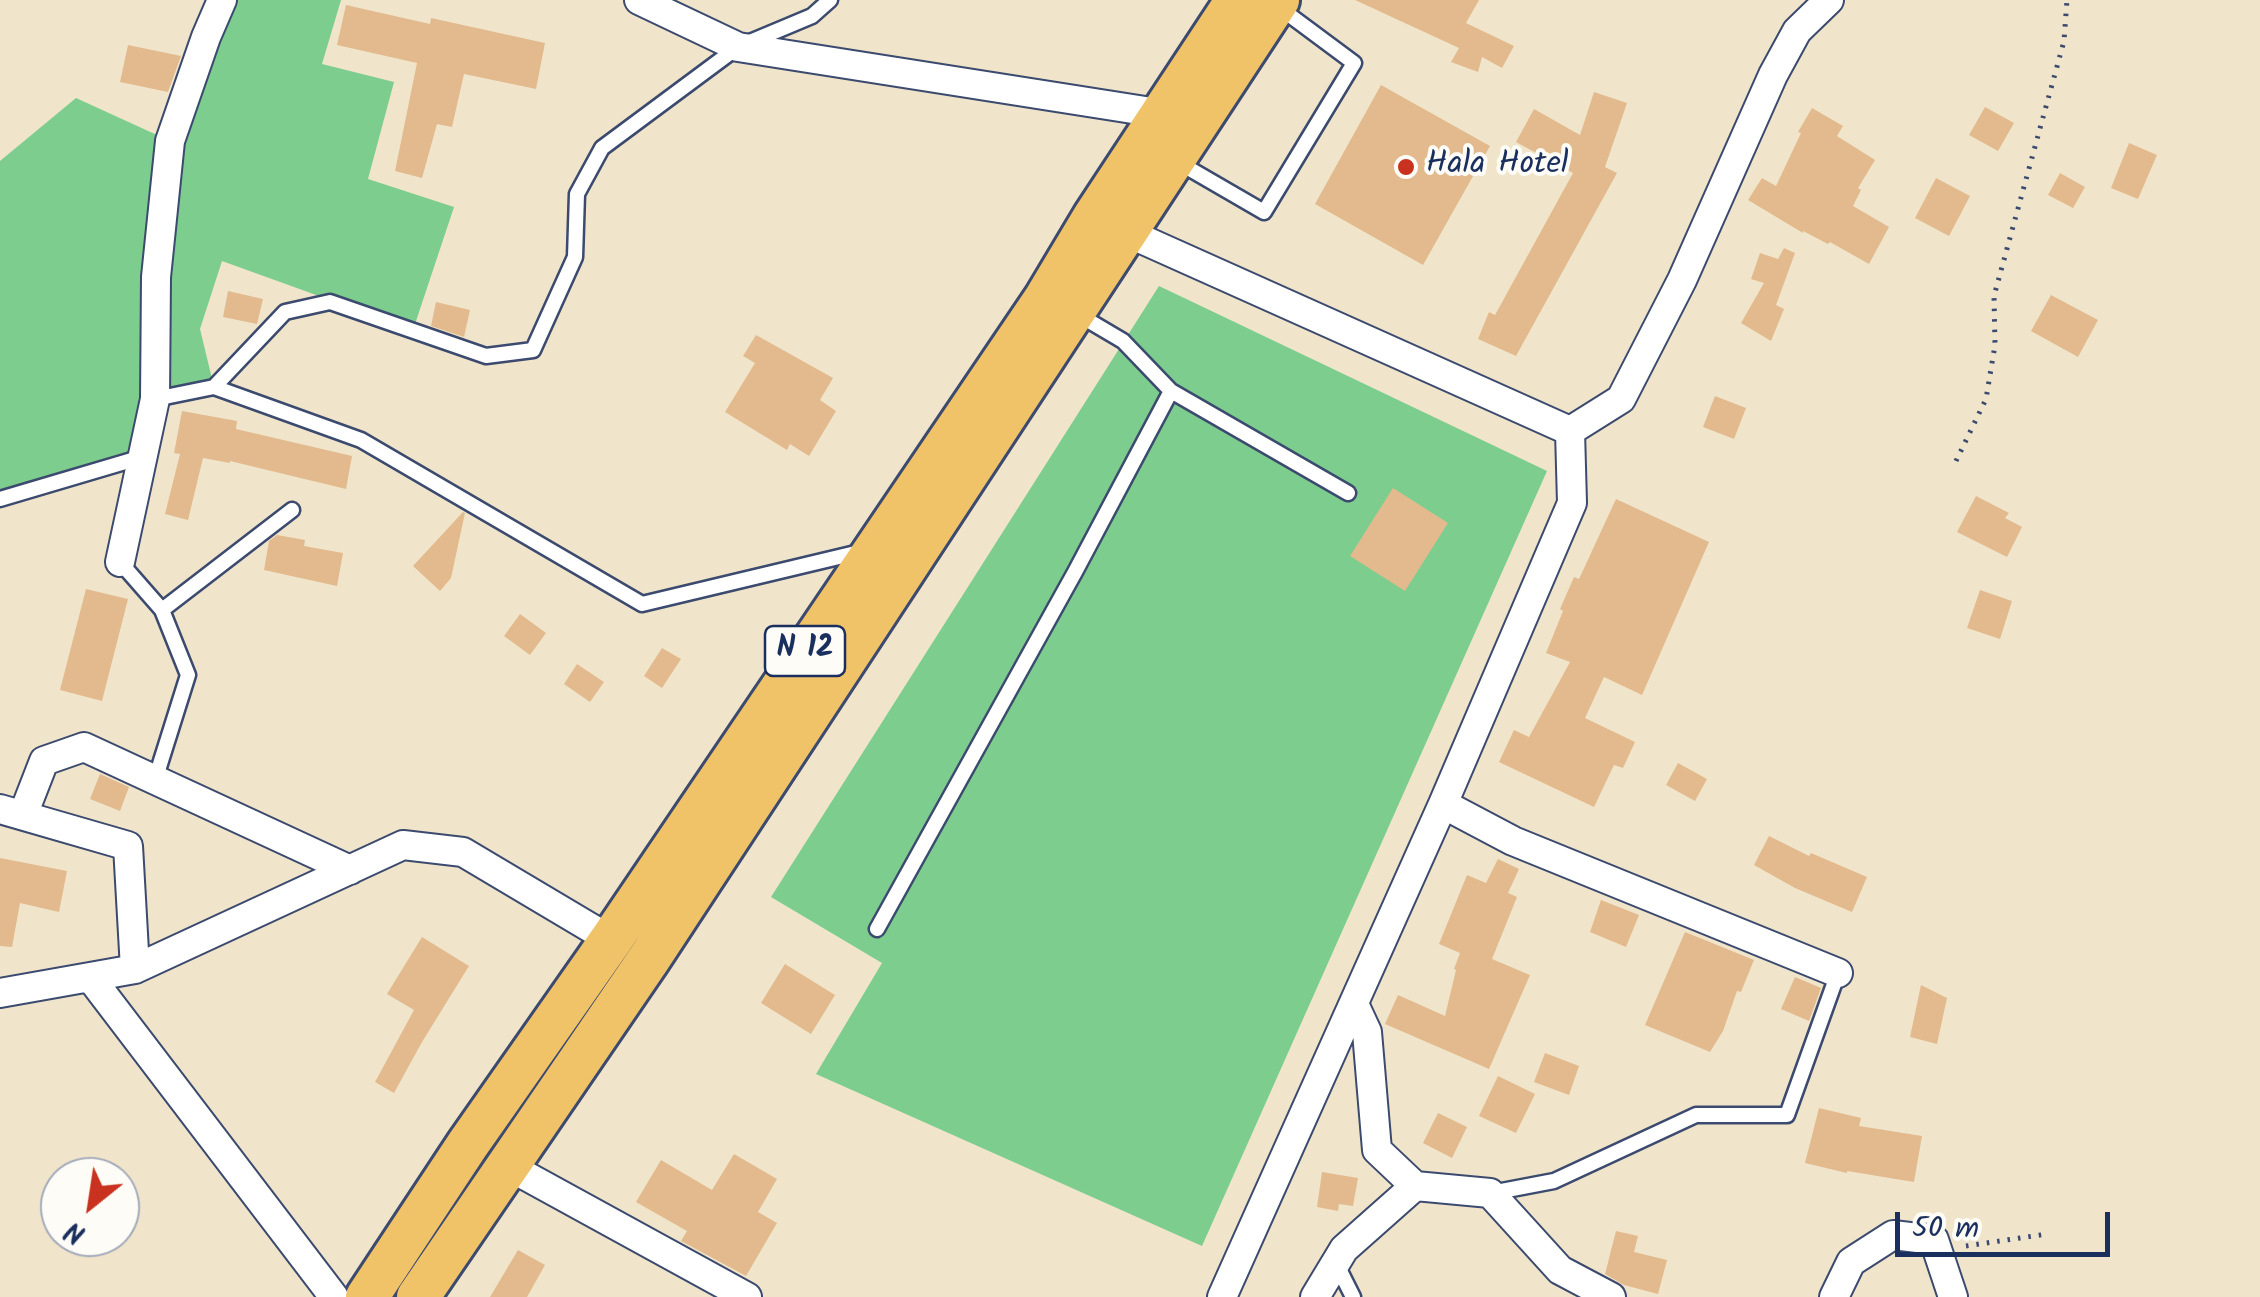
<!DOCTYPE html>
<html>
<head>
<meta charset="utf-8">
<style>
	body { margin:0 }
	#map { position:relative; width:2260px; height:1297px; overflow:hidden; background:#f0e5ca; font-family:Kalam,sans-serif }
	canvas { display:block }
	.north { position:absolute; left:40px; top:1157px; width:100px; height:100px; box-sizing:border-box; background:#fdfcf7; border:2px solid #a3aaba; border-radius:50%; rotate:210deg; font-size:28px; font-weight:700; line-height:40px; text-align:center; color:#1b2f5e }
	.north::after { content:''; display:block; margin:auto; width:35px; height:45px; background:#c8321e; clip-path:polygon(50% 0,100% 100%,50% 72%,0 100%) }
	.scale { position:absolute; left:1895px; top:1212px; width:215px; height:45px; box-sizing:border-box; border:5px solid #1b2f5e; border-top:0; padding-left:12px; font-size:30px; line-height:35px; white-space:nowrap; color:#1b2f5e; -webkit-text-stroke:8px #fdfcf7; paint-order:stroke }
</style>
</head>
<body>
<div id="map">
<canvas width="2260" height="1297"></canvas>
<div class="north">N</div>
<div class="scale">50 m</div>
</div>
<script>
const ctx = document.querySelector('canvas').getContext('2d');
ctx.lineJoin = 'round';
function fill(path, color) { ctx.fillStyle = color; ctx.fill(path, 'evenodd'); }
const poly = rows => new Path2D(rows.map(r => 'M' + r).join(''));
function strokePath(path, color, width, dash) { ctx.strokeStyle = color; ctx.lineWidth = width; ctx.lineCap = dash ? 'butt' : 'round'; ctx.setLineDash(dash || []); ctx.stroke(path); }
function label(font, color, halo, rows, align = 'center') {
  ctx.font = font + ' Kalam,sans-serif'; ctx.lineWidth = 8; ctx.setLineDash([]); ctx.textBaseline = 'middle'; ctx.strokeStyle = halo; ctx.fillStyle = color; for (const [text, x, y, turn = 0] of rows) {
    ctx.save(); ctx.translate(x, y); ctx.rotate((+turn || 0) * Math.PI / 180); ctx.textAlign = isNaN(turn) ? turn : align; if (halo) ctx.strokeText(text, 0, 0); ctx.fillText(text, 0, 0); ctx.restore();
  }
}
const green = poly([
	[222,0,341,0,322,64,394,82,368,179,454,207,413,330,222,261,200,329,214,387,155,400,143,457,0,499,0,161,76,98,170,141],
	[1159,286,1547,471,1202,1246,816,1074,882,963,771,897]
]);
const building = poly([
	[1355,0,1479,0,1466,23,1514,46,1502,68,1482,57,1478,72,1451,62,1459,48],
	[346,5,430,24,431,18,545,43,536,89,464,74,452,127,437,124,422,178,395,171,417,63,337,45],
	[128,45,181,56,168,92,120,82],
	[1381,85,1490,146,1423,265,1315,204],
	[1594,92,1627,103,1605,167,1617,173,1516,356,1478,339,1489,312,1495,315,1573,173,1516,142,1534,109,1580,135],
	[1985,107,2014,123,1998,151,1969,135],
	[1812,108,1843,126,1837,136,1875,160,1858,188,1861,190,1853,206,1889,227,1869,264,1830,242,1828,244,1803,231,1803,233,1748,200,1762,178,1776,186,1801,133,1798,132],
	[2129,143,2157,155,2138,199,2111,188],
	[2060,173,2085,187,2073,208,2048,195],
	[1936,178,1970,196,1949,236,1915,218],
	[1784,248,1795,253,1776,305,1784,309,1771,341,1741,323,1764,283,1751,279,1760,253,1778,259],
	[228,291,263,299,257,324,223,317],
	[2051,295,2098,320,2078,357,2031,331],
	[436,302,470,310,464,337,431,326],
	[756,335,833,378,820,400,836,411,809,456,790,444,787,450,725,412,755,363,743,356],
	[1715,396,1746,408,1734,439,1703,427],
	[182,411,237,421,236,429,352,456,346,489,230,461,230,463,203,458,188,520,165,514,180,454,174,453],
	[1393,488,1448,523,1405,591,1350,556],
	[1976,496,2009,513,2005,518,2022,527,2007,557,1957,532],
	[1616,499,1709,542,1642,695,1604,677,1585,718,1635,742,1623,768,1614,765,1594,807,1499,762,1514,730,1529,737,1570,662,1546,653,1563,611,1560,609,1574,577,1579,579],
	[463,512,465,513,451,578,440,591,413,566],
	[277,535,305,540,304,546,343,553,337,586,264,570,269,541],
	[86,589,128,599,102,701,60,690],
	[1980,590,2012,601,2000,639,1967,628],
	[520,614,546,633,530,655,504,636],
	[662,648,681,659,662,688,644,676],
	[577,664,604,682,590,702,564,684],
	[1678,763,1707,779,1695,801,1666,785],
	[100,774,129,787,120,811,90,799],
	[1769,836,1809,856,1811,853,1867,877,1852,912,1795,888,1754,865],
	[0,858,67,871,59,912,20,903,12,947,0,946],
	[1498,859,1519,869,1508,893,1517,897,1492,959,1530,975,1489,1069,1385,1024,1398,995,1445,1016,1456,970,1454,969,1460,953,1439,944,1467,875,1486,883],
	[1601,900,1639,915,1626,947,1590,932],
	[1685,932,1754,960,1741,992,1737,991,1723,1031,1710,1052,1645,1025],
	[422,937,469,966,422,1042,394,1093,375,1082,414,1010,387,994],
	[785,964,835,995,811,1034,761,1003],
	[1795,977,1821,988,1809,1021,1781,1009],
	[1921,985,1947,998,1937,1044,1910,1037],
	[1545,1053,1579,1066,1569,1095,1534,1082],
	[1498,1076,1535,1094,1516,1133,1479,1116],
	[1819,1108,1861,1118,1859,1126,1922,1136,1914,1182,1847,1171,1847,1173,1805,1163],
	[1438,1113,1467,1127,1452,1158,1423,1143],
	[734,1154,777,1179,758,1212,777,1223,746,1276,681,1241,687,1231,636,1202,661,1160,712,1190],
	[1322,1172,1358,1178,1353,1206,1339,1204,1338,1211,1317,1207],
	[1616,1231,1638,1236,1634,1252,1667,1260,1658,1294,1624,1285,1605,1274],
	[518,1250,545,1265,527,1297,490,1297]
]);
const path = poly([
	[1956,461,1986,399,1995,345,1994,296,2064,41,2067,0],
	[1966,1246,2047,1234]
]);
const service = poly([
	[1176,161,1264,212,1354,63,1280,8],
	[1079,315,1123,341,1171,391,1348,493],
	[214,387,285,312,330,302,486,356,533,350,575,257,577,194,602,148,738,47,812,16,830,0],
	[155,399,214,387,361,440,642,604,864,551],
	[0,499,142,457],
	[120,562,162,610,188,675,155,780],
	[162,610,292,510],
	[877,929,1075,572,1171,391],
	[1491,1193,1554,1181,1696,1115,1787,1115,1838,973],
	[1336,1263,1353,1297]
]);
const minor = poly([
	[639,0,738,47,1177,116],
	[1128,233,1570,431],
	[120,562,155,399,156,277,170,141,206,37,222,0],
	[1443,804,1513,841,1838,973],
	[0,809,128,846,135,969],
	[23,815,44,761,84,747,350,870],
	[90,977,334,1297],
	[0,993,135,969,403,845,463,852,611,940],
	[1354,1004,1367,1032,1377,1150,1415,1186],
	[508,1166,747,1297],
	[1222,1297,1443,804,1572,503,1570,431,1621,399,1682,280,1773,75,1797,31,1829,0],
	[1315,1297,1344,1249,1415,1186,1490,1193,1560,1270,1611,1297],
	[1834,1297,1851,1262,1893,1235,1934,1240,1953,1297]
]);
const primary = poly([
	[367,1297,468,1144,611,940,1045,299,1094,217,1237,0],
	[418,1297,649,959,1278,0]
]);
const markers = [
	[1406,167,10,"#c8321e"]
];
const shields = [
	[805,651,80]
];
const shieldNames = [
	["N 12",805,651]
];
const poiNames = [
	["Hala Hotel",1426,167]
];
fill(green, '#7ccd8e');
fill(building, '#e2ba8e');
strokePath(service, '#3b4a6e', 19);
strokePath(minor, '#3b4a6e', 32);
strokePath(primary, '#3b4a6e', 48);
strokePath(path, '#3b4a6e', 5, [2.5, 8]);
strokePath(service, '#fff', 14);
strokePath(minor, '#fff', 28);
strokePath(primary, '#f1c369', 42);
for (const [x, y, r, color] of markers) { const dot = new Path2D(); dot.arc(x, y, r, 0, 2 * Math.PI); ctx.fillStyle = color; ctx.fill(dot); strokePath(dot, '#fdfcf7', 4); }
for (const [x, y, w] of shields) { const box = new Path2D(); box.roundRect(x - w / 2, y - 25, w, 50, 8); ctx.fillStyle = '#fdfcf7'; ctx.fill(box); strokePath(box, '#1b2f5e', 2.5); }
label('bold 30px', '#1b2f5e', null, shieldNames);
label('32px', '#1b2f5e', '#fdfcf7', poiNames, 'left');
</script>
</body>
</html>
